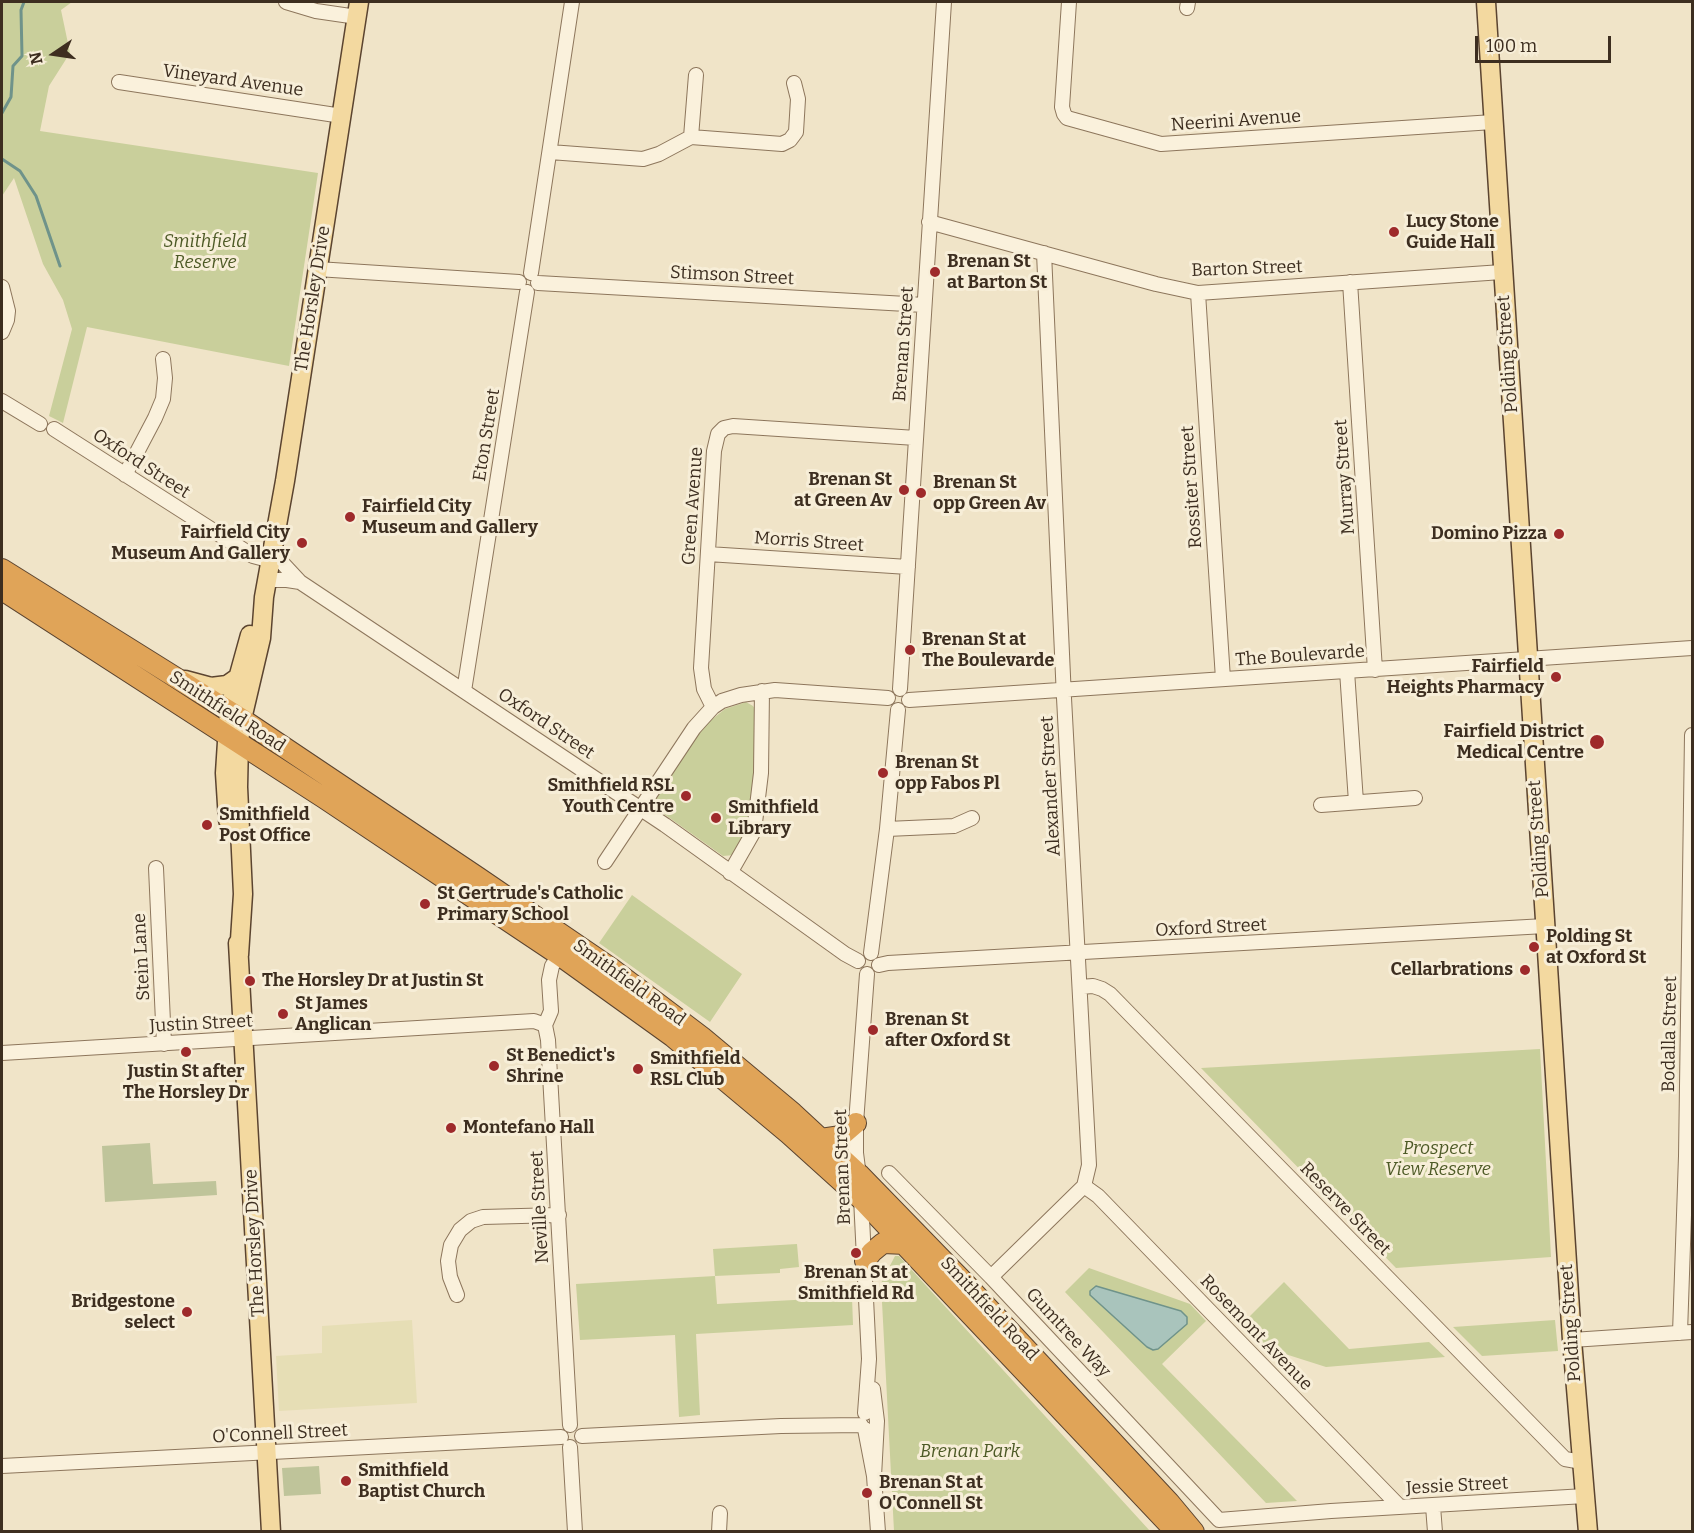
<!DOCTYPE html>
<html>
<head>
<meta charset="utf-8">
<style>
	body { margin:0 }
	#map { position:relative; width:1694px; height:1533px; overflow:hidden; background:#f0e4c8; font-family:Bitter,serif }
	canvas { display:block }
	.frame { position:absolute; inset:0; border:3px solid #3d2e20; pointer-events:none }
	.north { position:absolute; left:24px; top:24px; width:60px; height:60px; -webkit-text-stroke:4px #f7eed8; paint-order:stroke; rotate:257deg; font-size:16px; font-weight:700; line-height:24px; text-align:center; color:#3d2e20 }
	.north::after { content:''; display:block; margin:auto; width:21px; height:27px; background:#3d2e20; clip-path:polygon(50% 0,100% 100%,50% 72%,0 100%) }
	.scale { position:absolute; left:1475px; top:36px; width:136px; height:27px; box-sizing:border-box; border:3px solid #3d2e20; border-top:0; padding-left:8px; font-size:18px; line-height:21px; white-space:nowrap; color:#3d2e20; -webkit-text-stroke:4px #f7eed8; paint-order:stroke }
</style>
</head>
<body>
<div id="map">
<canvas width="1694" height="1533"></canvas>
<div class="frame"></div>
<div class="north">N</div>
<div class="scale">100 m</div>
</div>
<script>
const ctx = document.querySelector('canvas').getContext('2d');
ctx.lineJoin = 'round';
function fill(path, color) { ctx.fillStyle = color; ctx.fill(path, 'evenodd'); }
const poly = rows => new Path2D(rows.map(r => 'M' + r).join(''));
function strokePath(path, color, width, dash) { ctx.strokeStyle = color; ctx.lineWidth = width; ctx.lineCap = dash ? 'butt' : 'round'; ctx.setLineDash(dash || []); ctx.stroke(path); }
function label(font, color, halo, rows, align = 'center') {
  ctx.font = font + ' Bitter,serif'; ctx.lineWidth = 6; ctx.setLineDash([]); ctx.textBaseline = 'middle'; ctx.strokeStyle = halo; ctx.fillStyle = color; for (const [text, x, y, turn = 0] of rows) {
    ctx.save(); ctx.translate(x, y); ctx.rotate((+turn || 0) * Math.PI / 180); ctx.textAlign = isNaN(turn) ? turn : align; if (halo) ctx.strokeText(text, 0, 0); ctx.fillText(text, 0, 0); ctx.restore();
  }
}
const farmland = poly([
	[412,1320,417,1403,279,1411,276,1356,322,1353,322,1326]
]);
const green = poly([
	[2,2,72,2,61,10,70,53,49,86,40,131,318,173,289,366,87,327,63,423,49,416,72,329,63,300,43,264,14,178,2,196],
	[746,702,753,706,757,712,759,729,749,830,734,855,723,856,664,814,658,807,656,798,700,729,725,709],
	[632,895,742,974,710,1022,599,943],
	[1540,1049,1551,1257,1396,1268,1201,1068],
	[797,1244,799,1267,780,1269,780,1273,715,1276,717,1304,852,1297,853,1325,696,1334,700,1415,679,1417,675,1335,580,1340,576,1284,715,1276,713,1249],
	[895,1256,899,1256,1150,1531,894,1531,881,1283],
	[1089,1268,1190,1304,1206,1321,1162,1364,1297,1501,1266,1503,1065,1292],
	[1284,1282,1349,1349,1429,1342,1445,1357,1326,1367,1260,1346,1240,1326],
	[1555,1320,1558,1351,1482,1356,1453,1327]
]);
const cemetery = poly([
	[150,1143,153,1184,216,1181,217,1195,105,1202,102,1146],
	[319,1466,321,1494,284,1496,282,1468]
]);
const water = poly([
	[1096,1286,1181,1311,1187,1317,1187,1324,1158,1349,1153,1350,1147,1347,1090,1295,1090,1291,1096,1286]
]);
const stream = poly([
	[2,113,11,97,13,66,22,56,21,10,24,2],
	[2,159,20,171,36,196,60,266]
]);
const minor = poly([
	[286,2,316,11,357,17],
	[1069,2,1062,107,1064,114,1067,118,1161,144,1493,122],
	[1187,8,1188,2],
	[119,82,342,116],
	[691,137,696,75],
	[550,152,643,159,659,154,691,137,782,144,790,140,796,132,798,99,794,83],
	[929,222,1156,284,1198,293,1502,272],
	[317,269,519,282],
	[531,273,572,2],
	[1350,282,1375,670],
	[538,283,924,305],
	[2,287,8,311,7,320,2,332],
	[1198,293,1223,679],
	[2,401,40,424],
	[54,429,253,556,272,561],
	[125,475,155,418,163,399,165,378,163,359],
	[273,553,300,582,665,825,845,954,858,961],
	[708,554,908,567],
	[268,580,287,580,300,582],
	[1347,671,1356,802],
	[900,689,944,2],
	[464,691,527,292],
	[909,700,1692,648],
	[713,707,704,689,701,668,714,451,718,434,724,428,733,426,916,438],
	[1321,805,1415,798],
	[887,829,954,826,972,818],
	[605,862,694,728,713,707,722,701,741,695,775,690,888,698],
	[156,868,164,1044],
	[730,873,754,831,761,773,762,691],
	[871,953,887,829,898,710],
	[559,955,552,966,549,980,551,1011,545,1025,548,1040,570,1425],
	[879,965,888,963,1545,926],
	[1080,987,1093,986,1102,989,1110,994,1565,1459,1582,1462],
	[2,1053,534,1021,545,1025],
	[889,1173,991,1277,1219,1520,1331,1511,1585,1496],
	[859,1176,856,1153,856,1123,867,974],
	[1084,1186,1098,1196,1400,1507],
	[861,1198,869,1359,865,1413],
	[991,1277,1084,1186,1089,1165,1064,698,1044,253],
	[457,1295,450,1277,448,1261,451,1245,460,1230,471,1221,483,1217,559,1215],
	[1680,1333,1686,1156,1692,735],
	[1572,1340,1692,1332],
	[873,1389,877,1421,874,1476],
	[865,1429,874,1476,878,1532],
	[582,1436,781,1426,861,1425],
	[570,1447,575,1532],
	[2,1466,561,1437],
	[1433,1506,1435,1532],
	[719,1532,720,1513]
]);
const major = poly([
	[1486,2,1572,1340,1588,1532],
	[185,680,211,687,227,685,237,678],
	[228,820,225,773,229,711,250,635],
	[238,943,271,1532],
	[239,955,243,894,238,787,239,741,242,719,261,638,264,597,285,481,359,2]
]);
const highway = poly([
	[2,569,242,719,479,878,611,968,702,1037,793,1113,859,1174,964,1282,1169,1502,1194,1532],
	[2,590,324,798,559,955,673,1037,789,1134,861,1199,1176,1532],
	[821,1139,841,1136,856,1123],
	[865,1261,872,1252,883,1243,906,1244]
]);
const markers = [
	[1394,232,6,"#9e2a2b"],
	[935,272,6,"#9e2a2b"],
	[904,490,6,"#9e2a2b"],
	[921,493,6,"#9e2a2b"],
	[350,517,6,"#9e2a2b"],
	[1559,534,6,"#9e2a2b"],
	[302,543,6,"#9e2a2b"],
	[910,650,6,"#9e2a2b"],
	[1556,677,6,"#9e2a2b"],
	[1597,742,8,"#9e2a2b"],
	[883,773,6,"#9e2a2b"],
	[686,796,6,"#9e2a2b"],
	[716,818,6,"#9e2a2b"],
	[207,825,6,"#9e2a2b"],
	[425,904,6,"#9e2a2b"],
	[1534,947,6,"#9e2a2b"],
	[1525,970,6,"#9e2a2b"],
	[250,981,6,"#9e2a2b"],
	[283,1014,6,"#9e2a2b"],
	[873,1030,6,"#9e2a2b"],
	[186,1052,6,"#9e2a2b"],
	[494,1066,6,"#9e2a2b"],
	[638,1069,6,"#9e2a2b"],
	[451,1128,6,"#9e2a2b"],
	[856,1253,6,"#9e2a2b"],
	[187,1312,6,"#9e2a2b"],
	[346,1481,6,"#9e2a2b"],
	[867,1493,6,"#9e2a2b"]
];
const streetNames = [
	["Vineyard Avenue",233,81,8],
	["Neerini Avenue",1236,121,-4],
	["Barton Street",1247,269,-2],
	["Stimson Street",732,276,3],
	["The Horsley Drive",313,299,-81],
	["Brenan Street",904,344,-86],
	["Polding Street",1508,354,-94],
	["Eton Street",487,435,-81],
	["Oxford Street",141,464,33],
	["Murray Street",1345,477,-94],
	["Rossiter Street",1192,487,-94],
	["Green Avenue",693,506,-86],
	["Morris Street",809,542,4],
	["The Boulevarde",1300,656,-4],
	["Smithfield Road",227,712,33],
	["Oxford Street",546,724,34],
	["Alexander Street",1051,786,-93],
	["Polding Street",1539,839,-94],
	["Oxford Street",1211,928,-3],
	["Stein Lane",142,957,-93],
	["Smithfield Road",629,983,36],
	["Justin Street",201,1024,-3],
	["Bodalla Street",1670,1034,-89],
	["Brenan Street",843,1167,-92],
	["Neville Street",540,1207,-93],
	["Reserve Street",1345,1209,46],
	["The Horsley Drive",255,1243,-93],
	["Smithfield Road",989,1309,47],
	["Polding Street",1571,1323,-94],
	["Gumtree Way",1068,1333,47],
	["Rosemont Avenue",1256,1333,46],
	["O'Connell Street",280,1434,-3],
	["Jessie Street",1457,1486,-3]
];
const poiNames = [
	["Lucy Stone",1406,222],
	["Guide Hall",1406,243],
	["Brenan St",947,262],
	["at Barton St",947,283],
	["Brenan St",892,480,"right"],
	["at Green Av",892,501,"right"],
	["Brenan St",933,483],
	["opp Green Av",933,504],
	["Fairfield City",362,507],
	["Museum and Gallery",362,528],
	["Fairfield City",290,533,"right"],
	["Museum And Gallery",290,554,"right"],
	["Domino Pizza",1547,534,"right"],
	["Brenan St at",922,640],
	["The Boulevarde",922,661],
	["Fairfield",1544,667,"right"],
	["Heights Pharmacy",1544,688,"right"],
	["Fairfield District",1584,732,"right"],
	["Medical Centre",1584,753,"right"],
	["Brenan St",895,763],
	["opp Fabos Pl",895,784],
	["Smithfield RSL",674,786,"right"],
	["Youth Centre",674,807,"right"],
	["Smithfield",728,808],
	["Library",728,829],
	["Smithfield",219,815],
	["Post Office",219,836],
	["St Gertrude's Catholic",437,894],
	["Primary School",437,915],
	["Polding St",1546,937],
	["at Oxford St",1546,958],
	["Cellarbrations",1513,970,"right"],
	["The Horsley Dr at Justin St",262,981],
	["St James",295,1004],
	["Anglican",295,1025],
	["Brenan St",885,1020],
	["after Oxford St",885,1041],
	["St Benedict's",506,1056],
	["Shrine",506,1077],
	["Smithfield",650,1059],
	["RSL Club",650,1080],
	["Justin St after",186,1072,"center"],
	["The Horsley Dr",186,1093,"center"],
	["Montefano Hall",463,1128],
	["Brenan St at",856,1273,"center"],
	["Smithfield Rd",856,1294,"center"],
	["Bridgestone",175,1302,"right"],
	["select",175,1323,"right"],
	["Smithfield",358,1471],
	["Baptist Church",358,1492],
	["Brenan St at",879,1483],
	["O'Connell St",879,1504]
];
const parkNames = [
	["Smithfield",205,242],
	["Reserve",205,263],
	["Prospect",1438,1149],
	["View Reserve",1438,1170],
	["Brenan Park",970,1452]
];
fill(farmland, '#e6deb5');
fill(green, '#c9cf9b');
fill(cemetery, '#bfc49a');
fill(water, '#a9c4bc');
strokePath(water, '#6f938a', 1.5);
strokePath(stream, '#6f938a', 3);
strokePath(minor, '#8d765c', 16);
strokePath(major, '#5b4430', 21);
strokePath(highway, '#5b4430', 22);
strokePath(minor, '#faf1dc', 14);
strokePath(major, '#f3d9a0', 18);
strokePath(highway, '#e0a458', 20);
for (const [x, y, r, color] of markers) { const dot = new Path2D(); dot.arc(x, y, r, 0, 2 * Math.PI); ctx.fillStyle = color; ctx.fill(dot); strokePath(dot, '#f7eed8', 2); }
label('18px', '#3d2e20', '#f7eed8', streetNames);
label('bold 18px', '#3d2e20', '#f7eed8', poiNames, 'left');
label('italic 18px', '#4d5a26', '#f7eed8', parkNames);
</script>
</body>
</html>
